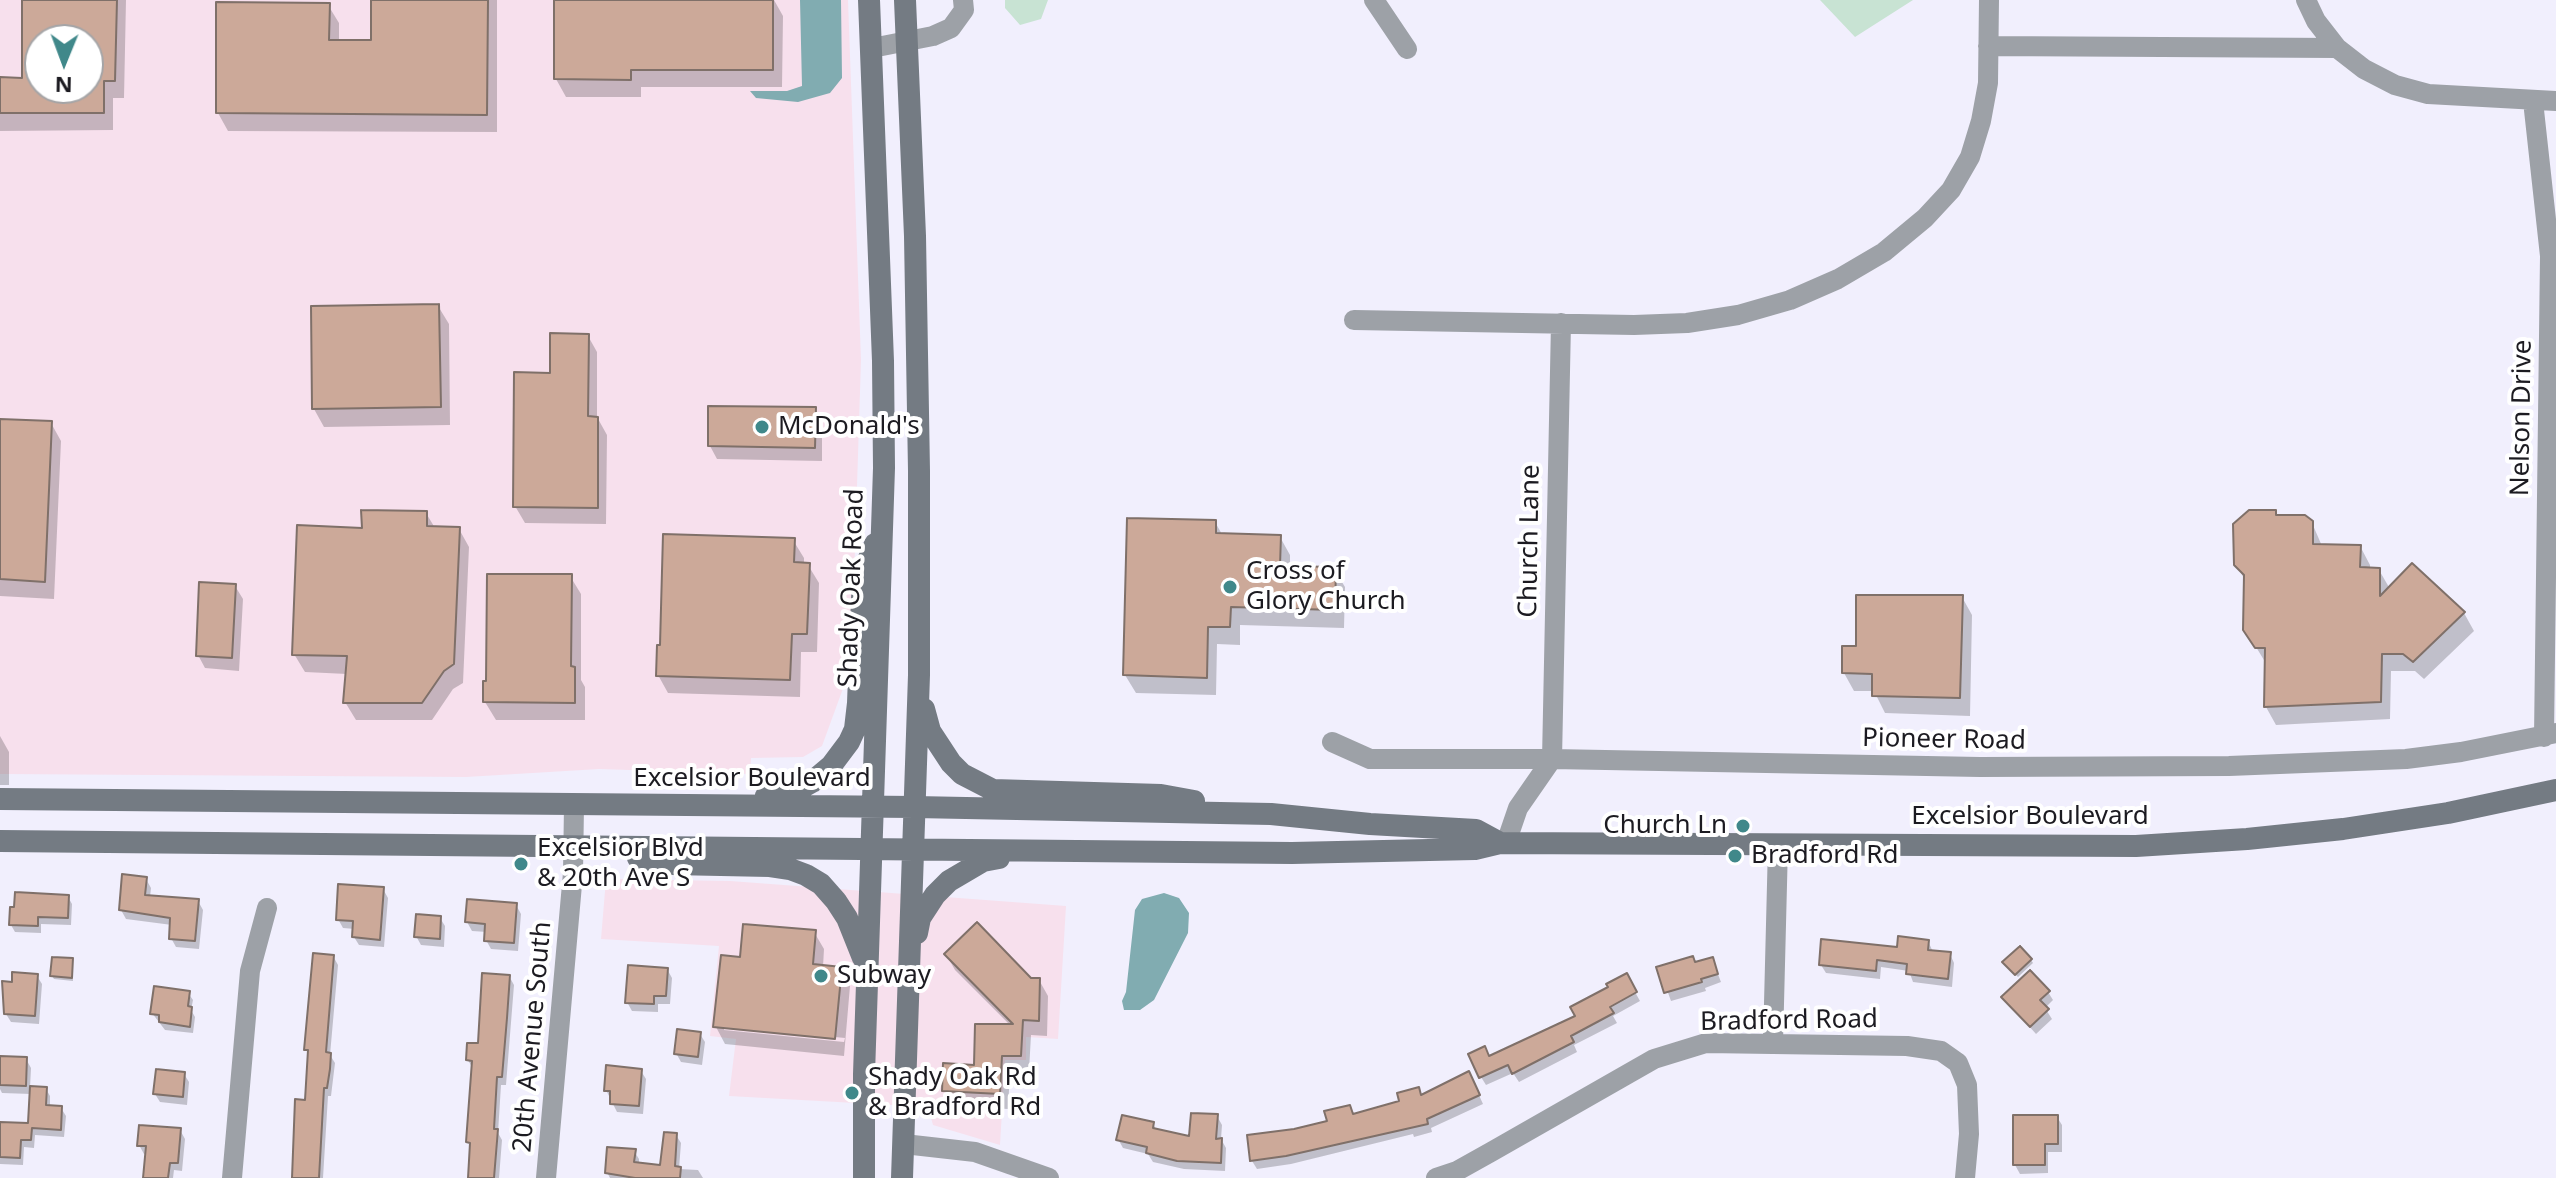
<!DOCTYPE html>
<html>
<head>
<meta charset="utf-8">
<style>
	body { margin:0 }
	#map { position:relative; width:2556px; height:1178px; overflow:hidden; background:#f1effd; font-family:"Noto Sans",sans-serif }
	canvas { display:block }
	.north { position:absolute; left:24px; top:24px; width:80px; height:80px; box-sizing:border-box; background:#fff; border:2px solid #a4a4a6; border-radius:50%; rotate:181deg; font-size:22px; font-weight:700; line-height:32px; text-align:center; color:#1c1b21 }
	.north::after { content:''; display:block; margin:auto; width:28px; height:36px; background:#40888a; clip-path:polygon(50% 0,100% 100%,50% 72%,0 100%) }
</style>
</head>
<body>
<div id="map">
<canvas width="2556" height="1178"></canvas>
<div class="north">N</div>
</div>
<script>
const ctx = document.querySelector('canvas').getContext('2d');
ctx.lineJoin = 'round';
function fill(path, color) { ctx.fillStyle = color; ctx.fill(path, 'evenodd'); }
const poly = rows => new Path2D(rows.map(r => 'M' + r).join(''));
function strokePath(path, color, width, dash) { ctx.strokeStyle = color; ctx.lineWidth = width; ctx.lineCap = dash ? 'butt' : 'round'; ctx.setLineDash(dash || []); ctx.stroke(path); }
function label(font, color, halo, rows, align = 'center') {
  ctx.font = font + ' "Noto Sans",sans-serif'; ctx.lineWidth = 8; ctx.setLineDash([]); ctx.textBaseline = 'middle'; ctx.strokeStyle = halo; ctx.fillStyle = color; for (const [text, x, y, turn = 0] of rows) {
    ctx.save(); ctx.translate(x, y); ctx.rotate((+turn || 0) * Math.PI / 180); ctx.textAlign = isNaN(turn) ? turn : align; if (halo) ctx.strokeText(text, 0, 0); ctx.fillText(text, 0, 0); ctx.restore();
  }
}
const commercial = poly([
	[0,0,848,0,861,360,852,644,845,683,822,746,803,757,751,758,750,774,599,769,466,777,0,774],
	[40,40,88,40,88,88,40,88],
	[606,879,730,881,1066,906,1058,1039,1026,1037,1026,1060,1005,1060,1000,1145,933,1125,928,1107,729,1096,736,1039,710,1036,719,946,601,939]
]);
const green = poly([
	[1005,0,1048,0,1041,19,1020,25,1005,8],
	[1820,0,1913,0,1855,37]
]);
const water = poly([
	[800,0,841,0,842,78,830,93,798,102,756,98,750,91,787,91,802,86],
	[1164,893,1179,898,1189,913,1188,933,1154,1000,1140,1010,1124,1010,1122,1001,1126,992,1135,910,1142,899]
]);
const shadow = poly([
	[24,0,126,0,124,98,113,98,113,130,0,131,0,79,24,80],
	[40,40,88,40,88,88,40,88],
	[373,0,497,0,497,132,228,131,218,113,328,5,339,23,339,42,373,42],
	[556,0,774,0,783,16,782,87,641,87,641,97,566,97,556,79],
	[438,306,449,324,450,425,324,427,314,409],
	[588,336,597,352,597,417,607,435,606,524,525,523,515,506,552,375],
	[815,409,822,423,822,461,717,459,710,446],
	[0,421,51,423,61,441,54,599,0,596],
	[2275,512,2278,517,2312,523,2322,546,2360,546,2370,565,2370,570,2379,570,2390,589,2412,566,2464,613,2474,631,2424,679,2415,671,2391,671,2390,719,2276,725,2266,707,2267,665,2245,629,2246,582,2236,564],
	[426,513,435,528,459,529,469,547,463,683,453,689,432,720,356,720,345,702,347,674,305,672,294,654,364,530],
	[1215,522,1223,536,1280,537,1290,555,1290,568,1334,569,1345,587,1344,628,1240,625,1240,645,1217,644,1216,695,1136,693,1125,675],
	[793,540,804,558,804,565,808,565,819,583,817,652,801,652,800,697,668,693,658,675],
	[570,576,581,594,581,680,585,687,585,720,496,720,485,702],
	[235,586,243,599,239,671,205,668,198,655],
	[1962,597,1972,615,1970,716,1885,713,1874,691,1854,691,1844,673,1858,648],
	[0,736,9,752,9,785,0,785],
	[146,879,151,888,150,897,198,901,203,910,199,949,176,947,171,938,172,925,126,919,121,910],
	[383,889,388,898,384,947,359,945,354,937,355,929,343,928,338,919],
	[68,897,72,904,71,925,41,924,41,933,15,932,11,925],
	[516,905,521,914,518,951,491,949,486,940,487,932,472,931,467,922],
	[440,918,445,926,444,947,421,945,416,936],
	[814,932,824,949,823,967,840,969,850,986,844,1056,725,1044,716,1027,742,959],
	[724,1026,845,1038,844,1042,724,1030],
	[1928,941,1933,952,1950,954,1954,963,1952,987,1913,982,1909,971,1881,967,1880,979,1826,973,1821,965],
	[946,954,1030,980,1039,980,1048,996,1047,1036,1031,1035,1029,1071,1010,1071,1008,1109,953,1106,944,1090,976,1068,1011,1026,955,970],
	[333,956,338,965,330,1055,335,1063,331,1096,328,1096,323,1178,294,1178,307,1102,310,1056,306,1049],
	[1712,959,1721,982,1705,988,1706,991,1671,1001,1659,968,1696,964],
	[72,960,73,981,54,979,52,976],
	[2031,960,2033,963,2018,977,2007,966],
	[667,969,672,978,670,1004,658,1004,658,1012,632,1011,627,1002],
	[37,976,42,984,39,1024,11,1022,6,1014],
	[509,976,514,985,506,1085,501,1085,498,1133,502,1140,499,1178,470,1178,472,1148,468,1142,473,1069,468,1060,480,1046],
	[1626,976,1640,1001,1613,1016,1617,1023,1574,1045,1577,1052,1519,1082,1513,1073,1486,1085,1481,1077,1490,1058,1577,1017],
	[2048,992,2053,1000,2045,1008,2052,1019,2036,1034,2004,998],
	[188,993,193,1000,191,1010,195,1017,193,1033,165,1030,152,1013],
	[700,1034,705,1042,702,1065,681,1062,676,1053],
	[0,1058,26,1059,31,1068,30,1088,46,1089,50,1096,50,1107,61,1108,66,1116,64,1137,35,1135,34,1148,24,1147,23,1165,0,1164,0,1124,30,1125,31,1094,2,1093,0,1089],
	[641,1071,646,1079,643,1114,617,1112,606,1090],
	[184,1074,189,1082,187,1105,160,1102,155,1094],
	[1473,1082,1483,1104,1431,1128,1432,1132,1414,1137,1413,1134,1291,1164,1257,1169,1252,1161,1295,1131,1329,1122,1349,1107,1354,1115,1402,1103,1418,1089,1422,1097],
	[1217,1116,1222,1125,1221,1139,1226,1148,1225,1171,1184,1169,1153,1162,1148,1154,1123,1148,1118,1139,1153,1124,1157,1131,1191,1139],
	[2057,1117,2062,1125,2062,1152,2048,1152,2048,1173,2020,1174,2015,1165],
	[180,1130,185,1139,182,1171,174,1170,173,1178,145,1178,147,1154,144,1154,139,1145],
	[676,1135,681,1143,679,1169,698,1170,703,1178,610,1178,607,1172,634,1151,639,1159,639,1164,662,1167]
]);
const building = poly([
	[22,0,117,0,115,81,104,81,104,113,0,113,0,77,22,78,22,0],
	[40,40,88,40,88,88,40,88,40,40],
	[371,0,488,0,487,115,216,113,216,2,330,3,329,40,371,40,371,0],
	[554,0,773,0,773,70,631,70,631,80,554,79,554,0],
	[439,304,441,407,312,409,311,306,439,304],
	[550,333,589,334,588,416,598,417,598,508,513,507,514,372,550,373,550,333],
	[708,406,816,407,815,448,708,446,708,406],
	[0,419,52,421,45,582,0,579,0,419],
	[361,510,427,511,427,526,460,527,454,664,444,671,422,703,343,703,347,656,292,655,297,525,362,528,361,510],
	[2249,510,2276,510,2276,515,2305,515,2313,521,2313,544,2361,545,2360,567,2380,568,2380,596,2412,563,2465,612,2413,662,2403,654,2382,654,2381,702,2264,707,2265,648,2255,648,2243,630,2244,575,2234,565,2233,524,2249,510],
	[1127,518,1216,520,1216,533,1281,535,1280,566,1336,567,1335,610,1231,607,1230,627,1208,627,1207,678,1123,675,1127,518],
	[663,534,795,538,794,562,810,563,807,634,792,634,790,680,656,676,657,645,660,645,663,534],
	[487,574,572,574,571,666,575,667,575,703,483,702,483,681,486,681,487,574],
	[199,582,236,584,232,658,196,656,199,582],
	[1856,595,1963,595,1960,698,1872,696,1872,674,1842,673,1842,646,1856,646,1856,595],
	[122,874,147,877,145,895,199,899,195,941,169,939,170,918,119,910,122,874],
	[338,884,384,887,380,940,352,937,353,921,336,920,338,884],
	[15,892,69,895,68,918,38,917,38,926,9,925,10,907,14,907,15,892],
	[467,899,517,903,514,943,484,941,485,924,465,922,467,899],
	[416,914,441,916,440,939,414,937,416,914],
	[977,922,1031,978,1040,978,1039,1021,1023,1020,1021,1056,1002,1056,1000,1094,942,1091,943,1063,974,1065,975,1024,1013,1024,944,954,977,922],
	[743,924,816,930,813,964,842,967,835,1039,713,1027,721,955,740,957,743,924],
	[1898,936,1929,940,1928,950,1951,952,1948,979,1906,974,1907,964,1877,960,1876,971,1819,965,1821,939,1897,947,1898,936],
	[2020,946,2032,959,2015,975,2002,962,2020,946],
	[313,953,334,955,326,1052,331,1053,330,1069,327,1088,324,1088,319,1178,292,1178,295,1099,305,1100,308,1050,304,1050,313,953],
	[1693,956,1695,962,1713,957,1718,974,1701,979,1702,982,1664,993,1656,967,1693,956],
	[52,957,73,958,72,978,50,976,52,957],
	[628,965,668,968,666,996,654,996,654,1004,625,1003,628,965],
	[2030,970,2050,991,2040,1000,2049,1009,2030,1027,2001,997,2030,970],
	[12,972,38,974,35,1016,4,1014,2,981,12,982,12,972],
	[482,973,510,975,507,1018,502,1077,497,1077,494,1129,498,1129,494,1178,468,1178,470,1143,466,1142,472,1061,466,1060,467,1043,478,1043,482,973],
	[1627,973,1637,992,1610,1007,1614,1013,1571,1036,1574,1042,1512,1074,1508,1065,1479,1078,1468,1054,1485,1046,1489,1056,1575,1016,1570,1007,1608,987,1606,984,1627,973],
	[154,986,190,991,188,1006,192,1007,190,1027,159,1022,159,1015,150,1014,154,986],
	[677,1029,701,1032,698,1057,674,1054,677,1029],
	[0,1056,27,1057,26,1086,0,1085,0,1056],
	[606,1065,642,1069,639,1106,610,1104,610,1091,604,1091,606,1065],
	[156,1069,185,1072,183,1097,153,1094,156,1069],
	[1469,1071,1480,1095,1427,1119,1428,1124,1286,1156,1250,1161,1247,1135,1294,1129,1327,1121,1324,1111,1350,1105,1353,1114,1399,1101,1397,1093,1419,1087,1421,1095,1469,1071],
	[30,1086,47,1087,46,1105,62,1106,61,1130,32,1128,31,1140,21,1140,20,1158,0,1157,0,1122,28,1123,30,1086],
	[1191,1113,1218,1114,1216,1139,1222,1138,1221,1163,1177,1161,1146,1153,1147,1147,1116,1140,1122,1115,1154,1122,1153,1128,1189,1136,1191,1113],
	[2013,1115,2058,1115,2058,1144,2045,1144,2045,1165,2013,1165,2013,1115],
	[139,1125,181,1128,178,1163,170,1163,168,1178,143,1178,146,1146,137,1146,139,1125],
	[664,1132,677,1133,675,1166,681,1167,680,1178,635,1178,605,1173,607,1147,636,1149,634,1162,660,1165,664,1132]
]);
const minor = poly([
	[1374,0,1407,49],
	[2306,0,2316,21,2337,48,2364,69,2395,85,2428,94,2556,101],
	[1988,46,2337,48],
	[872,48,933,36,951,28,964,10,963,0],
	[2533,101,2550,256,2544,737],
	[1354,320,1634,325,1687,323,1738,315,1790,300,1838,279,1884,252,1925,218,1951,190,1970,157,1981,121,1988,83,1989,0],
	[1332,742,1370,759,1552,759,1980,767,2229,766,2406,759,2461,752,2556,733],
	[1506,843,1518,808,1552,759,1561,323],
	[1773,1043,1778,845],
	[904,1144,975,1152,1049,1178],
	[232,1178,250,971,267,908],
	[546,1178,573,873,574,805],
	[1436,1178,1457,1171,1491,1152,1654,1059,1706,1043,1907,1046,1941,1051,1958,1063,1967,1085,1969,1134,1965,1178]
]);
const secondary = poly([
	[924,709,930,731,951,763,962,774,993,790,1161,795,1194,801],
	[766,796,796,791,812,782,831,766,849,742,855,729,858,703,863,573,875,544],
	[0,799,915,807,1271,814,1370,824,1476,830,1500,843],
	[0,841,1292,853,1475,849,1500,843,2136,846,2247,839,2343,829,2448,813,2556,790],
	[638,858,672,864,770,866,790,869,806,875,821,884,836,901,847,918,863,958],
	[917,933,920,918,935,895,949,881,983,861,999,858],
	[864,1178,864,1074,884,468,883,361,869,0],
	[902,1178,919,675,919,471,915,236,905,0]
]);
const markers = [
	[762,427,8,"#40888a"],
	[1230,587,8,"#40888a"],
	[1743,826,8,"#40888a"],
	[1735,856,8,"#40888a"],
	[521,864,8,"#40888a"],
	[821,976,8,"#40888a"],
	[852,1093,8,"#40888a"]
];
const streetNames = [
	["Nelson Drive",2522,418,-89],
	["Church Lane",1530,541,-89],
	["Shady Oak Road",852,588,-88],
	["Pioneer Road",1944,740,1],
	["Excelsior Boulevard",752,779],
	["Excelsior Boulevard",2030,817],
	["Bradford Road",1789,1021,-1],
	["20th Avenue South",533,1037,-85]
];
const poiNames = [
	["McDonald's",778,427],
	["Cross of",1246,572],
	["Glory Church",1246,602],
	["Church Ln",1727,826,"right"],
	["Excelsior Blvd",537,849],
	["& 20th Ave S",537,879],
	["Bradford Rd",1751,856],
	["Subway",837,976],
	["Shady Oak Rd",868,1078],
	["& Bradford Rd",868,1108]
];
fill(commercial, '#f7e0ed');
fill(green, '#c8e3d3');
fill(water, '#81acb1');
fill(shadow, '#0003');
fill(building, '#cca999');
strokePath(building, '#7f7069', 2);
strokePath(minor, '#9da1a7', 20);
strokePath(secondary, '#747b83', 22);
for (const [x, y, r, color] of markers) { const dot = new Path2D(); dot.arc(x, y, r, 0, 2 * Math.PI); ctx.fillStyle = color; ctx.fill(dot); strokePath(dot, '#fff', 3); }
label('26px', '#1c1b21', '#fff', streetNames);
label('26px', '#1c1b21', '#fff', poiNames, 'left');
</script>
</body>
</html>
